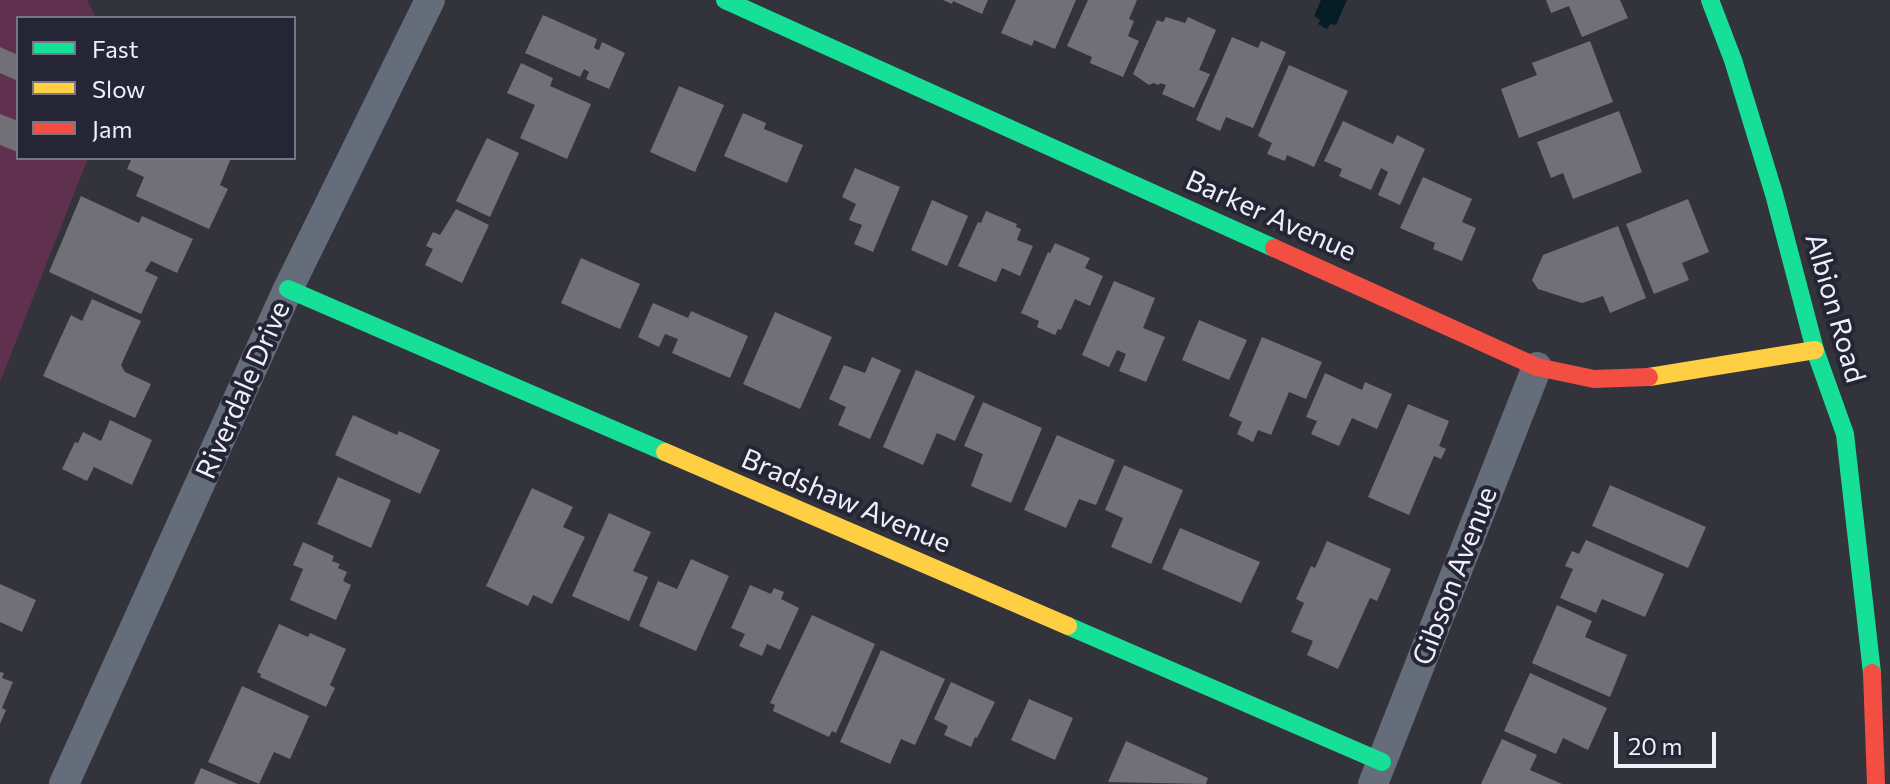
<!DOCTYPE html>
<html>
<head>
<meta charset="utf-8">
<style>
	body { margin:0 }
	#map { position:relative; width:1890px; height:784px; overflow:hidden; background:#33333c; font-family:Commissioner,sans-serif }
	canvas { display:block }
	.legend { position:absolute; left:16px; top:16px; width:280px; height:144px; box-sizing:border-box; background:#252535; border:2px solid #767684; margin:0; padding:10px 14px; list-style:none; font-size:24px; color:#efeffa }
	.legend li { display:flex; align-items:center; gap:16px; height:40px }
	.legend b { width:40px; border:2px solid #767684 }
	.scale { position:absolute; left:1614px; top:732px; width:102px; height:36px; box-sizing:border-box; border:4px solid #efeffa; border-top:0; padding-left:10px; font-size:24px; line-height:28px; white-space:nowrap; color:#efeffa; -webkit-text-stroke:6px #252535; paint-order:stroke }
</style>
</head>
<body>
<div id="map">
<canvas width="1890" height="784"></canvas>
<ul class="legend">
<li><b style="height:10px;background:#16e098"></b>Fast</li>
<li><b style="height:10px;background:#ffcf43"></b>Slow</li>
<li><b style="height:10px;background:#f24e42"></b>Jam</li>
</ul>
<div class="scale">20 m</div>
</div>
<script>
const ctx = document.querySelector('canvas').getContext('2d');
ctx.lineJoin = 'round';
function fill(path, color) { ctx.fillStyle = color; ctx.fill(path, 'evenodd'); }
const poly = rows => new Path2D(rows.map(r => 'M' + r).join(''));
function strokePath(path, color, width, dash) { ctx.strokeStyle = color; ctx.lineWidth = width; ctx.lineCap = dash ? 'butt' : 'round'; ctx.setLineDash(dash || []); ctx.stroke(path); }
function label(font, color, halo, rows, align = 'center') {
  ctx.font = font + ' Commissioner,sans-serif'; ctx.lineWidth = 8; ctx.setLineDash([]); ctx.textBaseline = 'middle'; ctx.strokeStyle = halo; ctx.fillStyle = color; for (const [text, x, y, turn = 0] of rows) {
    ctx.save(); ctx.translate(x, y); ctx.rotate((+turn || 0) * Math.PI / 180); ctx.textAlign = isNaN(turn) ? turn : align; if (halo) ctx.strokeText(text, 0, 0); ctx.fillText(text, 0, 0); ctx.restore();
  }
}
const green = poly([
	[0,0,87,0,96,18,18,18,18,158,88,158,0,382]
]);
const water = poly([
	[1321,0,1347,0,1336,25,1330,24,1327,29,1318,24,1320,20,1314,16]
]);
const building = poly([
	[943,0,988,0,982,14,953,1,952,4],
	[1016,0,1076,0,1055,49,1034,40,1032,46,1001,33],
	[1088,0,1137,0,1129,19,1134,21,1128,36,1139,41,1123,77,1090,63,1092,57,1067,46],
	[1546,0,1620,0,1628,18,1582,37,1569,6,1551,13],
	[543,15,597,39,594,48,599,50,602,42,625,53,609,89,586,79,589,72,584,69,580,77,525,53],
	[1166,17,1185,23,1188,17,1216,30,1199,70,1210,74,1194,108,1162,94,1166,85,1160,83,1159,85,1153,83,1149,85,1133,74,1157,20,1163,22],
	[1232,37,1258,48,1261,41,1286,52,1253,128,1226,117,1220,131,1196,120],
	[1590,41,1613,102,1519,138,1501,89,1537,75,1532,63],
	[0,47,18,55,18,81,0,73],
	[521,63,553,78,550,86,591,104,567,159,520,138,535,105,507,93],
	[1289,65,1348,91,1314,167,1287,155,1285,161,1267,154,1272,143,1258,136],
	[679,86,724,105,695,172,650,152],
	[1619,111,1642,172,1573,199,1563,173,1551,178,1537,142],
	[743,113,766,123,764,129,803,145,787,183,724,156],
	[0,114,18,121,18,152,0,145],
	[1343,121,1393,144,1397,135,1425,149,1400,205,1378,195,1388,172,1381,168,1371,190,1339,176,1342,169,1324,161],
	[487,138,519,153,490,217,456,201],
	[132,158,231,158,220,185,228,189,209,229,136,196,144,177,127,169],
	[855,168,900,187,873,252,854,244,862,225,849,220,856,204,842,197],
	[1423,177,1472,199,1462,222,1476,228,1462,261,1433,249,1435,243,1400,228],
	[81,196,139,223,142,216,193,239,177,273,151,261,145,271,158,277,141,314,49,272],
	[1688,199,1709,252,1682,263,1689,280,1654,294,1626,224],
	[932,200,968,216,947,266,911,250],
	[456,209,489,225,462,283,425,265,433,249,426,246,433,232,440,235],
	[986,211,1017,224,1016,227,1021,229,1017,240,1033,246,1020,276,1002,268,996,282,958,266,978,222,981,223],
	[1618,226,1646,298,1610,313,1603,296,1582,303,1538,289,1532,280,1543,255],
	[1055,243,1090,258,1085,268,1103,276,1090,306,1075,299,1061,330,1058,329,1055,335,1037,327,1039,321,1021,313,1048,252,1050,253],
	[581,258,640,284,620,329,561,303],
	[1114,281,1155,298,1143,328,1165,337,1146,382,1119,371,1126,354,1117,350,1109,367,1082,355],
	[92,299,141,321,121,365,125,372,151,384,135,418,43,376,71,315,82,321],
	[653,303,688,318,691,311,748,336,730,378,672,353,678,339,665,334,659,347,638,337],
	[775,312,832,337,800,409,743,384],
	[1199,320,1247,340,1229,380,1182,360],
	[1262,337,1322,362,1306,399,1289,392,1271,435,1258,430,1253,442,1237,434,1242,422,1229,416],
	[872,357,901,370,870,439,838,425,846,407,829,399,844,365,865,373],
	[916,370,975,396,955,441,937,433,923,465,883,447],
	[1325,373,1362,390,1365,382,1392,394,1377,429,1352,418,1339,446,1311,434,1317,421,1306,417],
	[983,402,1042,428,1011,503,971,486,983,454,964,446],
	[1408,404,1449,421,1439,446,1446,449,1441,459,1434,456,1409,515,1368,497],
	[353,415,397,435,399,431,440,450,420,494,335,455],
	[110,420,152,440,132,485,94,467,87,481,62,469,75,442,78,443,83,432,101,441],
	[1057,435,1115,460,1096,505,1079,499,1066,528,1024,510],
	[1124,465,1183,490,1151,564,1111,547,1123,518,1105,510],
	[338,477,391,500,371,548,317,524],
	[1610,485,1706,527,1688,568,1592,526],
	[532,488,573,507,563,527,585,537,552,604,533,595,528,606,486,586],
	[609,513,651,532,633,571,648,577,629,621,572,596],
	[1180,528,1260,562,1241,603,1162,569],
	[1586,540,1664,574,1645,617,1602,599,1596,613,1560,598,1573,569,1565,566,1572,551,1579,554],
	[1327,541,1391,569,1377,601,1370,598,1338,669,1307,655,1313,641,1291,632,1304,603,1296,599,1311,566,1315,568],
	[303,542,334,556,332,561,340,564,338,568,347,572,343,581,351,585,336,620,290,600,303,569,293,565],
	[691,559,729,576,696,651,639,626,658,581,677,589],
	[0,584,36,600,22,632,0,622],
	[750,585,771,594,774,588,784,592,781,599,799,608,780,650,767,644,762,656,739,646,745,634,731,628],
	[1557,605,1592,621,1585,637,1627,655,1610,697,1532,663],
	[812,615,875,644,836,733,832,731,829,737,773,711,775,705,770,703],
	[279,624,308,637,310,633,346,649,330,685,335,688,326,707,260,677,261,674,257,672],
	[881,650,945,679,915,745,901,739,890,764,840,742],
	[0,672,4,673,2,678,13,682,2,708,6,710,0,724],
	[1530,673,1607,708,1588,750,1563,738,1556,754,1504,731],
	[951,682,995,702,977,738,975,737,971,747,944,735,948,726,934,719],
	[242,686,309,716,290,759,274,752,259,784,208,762],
	[1029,699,1073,718,1055,760,1011,740],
	[1502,739,1537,755,1530,770,1562,784,1481,784],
	[1126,741,1208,778,1206,784,1108,782],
	[201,768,238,784,194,784]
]);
const street = poly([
	[64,784,288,289,430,0],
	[1373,784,1537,367]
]);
const fast = poly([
	[725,0,1274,248],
	[1710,0,1733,60,1774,194,1815,350,1845,434,1872,673],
	[288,289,665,452],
	[1068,626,1382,762]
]);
const slow = poly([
	[1649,377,1815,350],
	[665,452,1068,626]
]);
const jam = poly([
	[1274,248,1537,367,1594,379,1649,377],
	[1872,673,1876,784]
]);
const streetNames = [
	["Barker Avenue",1271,216,24],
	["Albion Road",1835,308,74],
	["Riverdale Drive",243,390,-66],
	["Bradshaw Avenue",846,501,23],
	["Gibson Avenue",1455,576,-69]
];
fill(green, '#60314f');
fill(water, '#061d26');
fill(building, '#727077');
strokePath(street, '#646d79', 30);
strokePath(fast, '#16e098', 18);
strokePath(slow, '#ffcf43', 18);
strokePath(jam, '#f24e42', 18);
label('28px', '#efeffa', '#252535', streetNames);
</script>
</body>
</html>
